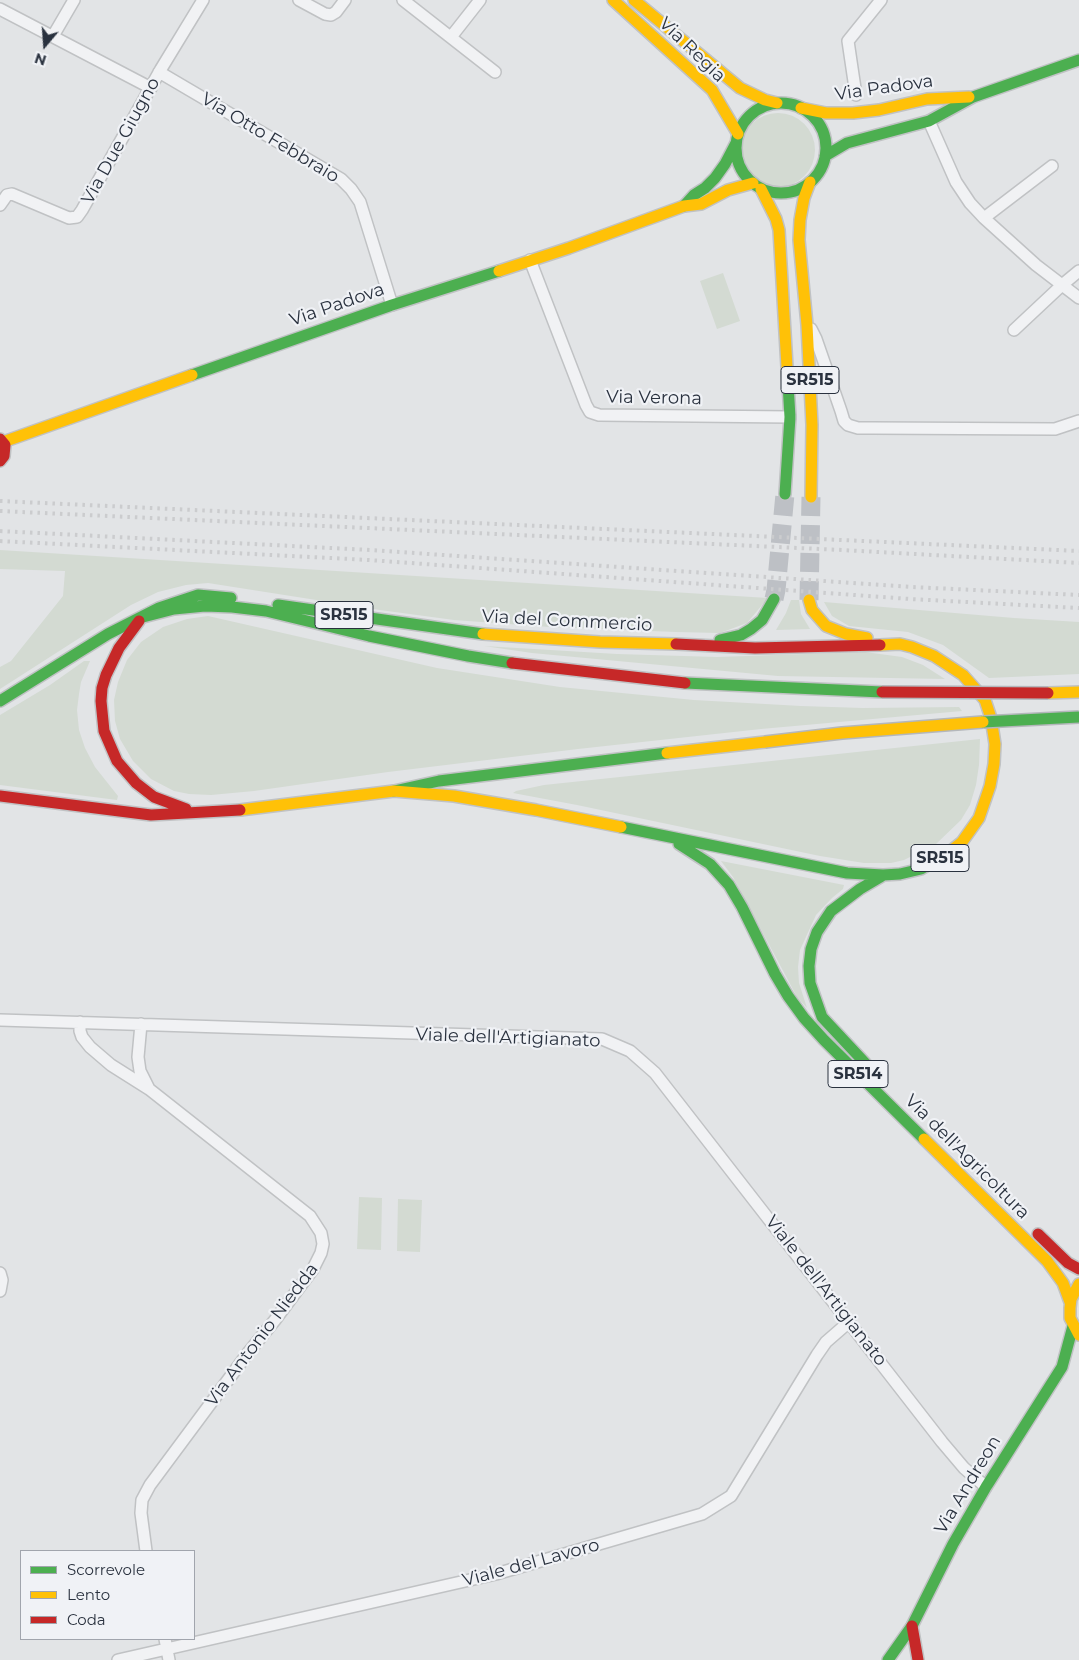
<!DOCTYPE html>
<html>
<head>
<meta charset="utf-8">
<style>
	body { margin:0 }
	#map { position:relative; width:1079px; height:1660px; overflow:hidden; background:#e2e4e6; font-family:Montserrat,sans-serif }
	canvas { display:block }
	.legend { position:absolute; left:20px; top:1550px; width:175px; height:90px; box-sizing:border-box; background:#f0f2f6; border:1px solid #a1a5ad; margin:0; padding:6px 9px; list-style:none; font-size:15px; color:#2a323f }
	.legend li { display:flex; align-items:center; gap:10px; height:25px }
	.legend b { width:25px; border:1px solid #a1a5ad }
	.north { position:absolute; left:20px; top:20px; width:50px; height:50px; -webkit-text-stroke:4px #f0f2f6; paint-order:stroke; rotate:198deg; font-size:14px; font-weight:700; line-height:20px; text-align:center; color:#2a323f }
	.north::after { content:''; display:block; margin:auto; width:18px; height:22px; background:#2a323f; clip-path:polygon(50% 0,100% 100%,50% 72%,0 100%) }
</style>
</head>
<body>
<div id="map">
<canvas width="1079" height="1660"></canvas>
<ul class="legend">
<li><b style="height:6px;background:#4caf50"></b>Scorrevole</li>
<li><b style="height:6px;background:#ffc107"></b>Lento</li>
<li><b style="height:6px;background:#c62828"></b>Coda</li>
</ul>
<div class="north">N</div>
</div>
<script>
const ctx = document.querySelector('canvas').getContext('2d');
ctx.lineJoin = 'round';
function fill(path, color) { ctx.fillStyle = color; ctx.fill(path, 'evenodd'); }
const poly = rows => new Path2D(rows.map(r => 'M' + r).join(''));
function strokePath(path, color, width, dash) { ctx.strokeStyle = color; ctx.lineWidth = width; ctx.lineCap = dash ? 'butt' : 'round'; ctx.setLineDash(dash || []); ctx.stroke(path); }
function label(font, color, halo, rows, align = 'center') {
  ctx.font = font + ' Montserrat,sans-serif'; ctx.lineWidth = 4.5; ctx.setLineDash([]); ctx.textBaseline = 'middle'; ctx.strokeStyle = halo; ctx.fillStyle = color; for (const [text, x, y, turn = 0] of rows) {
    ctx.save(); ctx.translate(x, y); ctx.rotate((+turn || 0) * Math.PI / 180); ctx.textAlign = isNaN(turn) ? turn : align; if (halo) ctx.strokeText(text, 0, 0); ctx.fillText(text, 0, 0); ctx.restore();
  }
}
const green = poly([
	'741 150a37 37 0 1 1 74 0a37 37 0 1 1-74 0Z',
	[723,273,740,321,717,329,700,281],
	[0,550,768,598,747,623,720,633,676,632,550,627,454,620,380,610,208,583,186,585,158,592,131,605,0,689,0,667,11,661,63,596,65,571,0,569],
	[791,600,799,600,801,614,810,629,776,630,786,613],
	[824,602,1014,618,1079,622,1079,674,989,678,943,645,908,632,849,626,832,616],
	[208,616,437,668,560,687,694,700,801,706,863,708,959,707,962,711,761,729,578,749,388,772,254,791,211,795,189,794,174,791,151,779,133,761,120,739,115,721,114,700,118,682,127,660,141,642,163,627,187,619],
	[484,646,617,654,717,657,865,652,902,657,923,665,945,679,778,676,532,653],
	[84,661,90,661,81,682,79,694,77,710,79,730,85,748,95,767,118,796,117,800,0,785,0,715,50,685],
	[980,739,979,765,976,785,970,805,961,820,936,844,904,860,891,863,864,863,820,856,577,805,513,793,516,791,544,785],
	[721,861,844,885,843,889,832,898,816,915,800,950,798,967,799,983,807,1008,797,997,733,877],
	[359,1197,382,1198,381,1250,357,1249],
	[398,1199,422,1200,420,1252,397,1251]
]);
const primaryTunnel = poly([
	[774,599,776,590,785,494],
	[809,600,811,497]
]);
const street = poly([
	[299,0,325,14,331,15,336,12,345,0],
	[403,0,495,72],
	[0,9,151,88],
	[53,36,74,0],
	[451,37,480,0],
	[159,72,341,179,351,189,360,202,392,305],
	[856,95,848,41,881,0],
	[929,121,956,182,970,203,984,218,1036,265,1079,298],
	[0,205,7,195,12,194,69,218,77,217,82,210,161,69,203,0],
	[984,218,1052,166],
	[530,260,586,405,590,412,599,415,790,417],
	[811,329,816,339,841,411,844,421,848,425,858,428,872,428,1055,429,1079,421],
	[1014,330,1062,285,1079,271],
	[0,1020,602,1039,630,1051,655,1073,942,1442,964,1468,986,1487],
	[80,1022,80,1031,82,1037,90,1047,111,1065,149,1089,310,1216,321,1233,323,1244,321,1253,313,1269,275,1320,248,1353,150,1485,142,1500,141,1513,146,1551],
	[141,1024,138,1057,140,1071,149,1089],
	[0,1273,2,1280,0,1291],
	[165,1639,169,1660],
	[118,1660,496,1574,702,1514,731,1496,817,1355,826,1342,849,1322]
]);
const fast = poly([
	'736 148a45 45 0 1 1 90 0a45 45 0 1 1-90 0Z',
	[825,156,847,143,929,121,973,97,1079,60],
	[684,206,694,195,705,188,715,178,725,164,736,143],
	[192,375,392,305,499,271],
	[785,494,790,417,788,384],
	[278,605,483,634],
	[143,617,174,609,205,606,232,607,266,611,369,636,468,656,512,663],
	[720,640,741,635,751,629,762,620,774,599],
	[685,683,882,692],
	[0,701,108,634,159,608,198,595,231,598],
	[394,791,439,781,667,753],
	[621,827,847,873,883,875,900,874,921,869,947,854],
	[679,844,710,864,729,885,742,907,775,974,788,996,804,1018,824,1040,924,1139],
	[866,1064,822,1017,810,983,809,966,811,949,817,932,831,911,860,889,882,876],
	[888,1660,912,1626,953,1544,986,1487,1062,1367,1073,1326]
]);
const slow = poly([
	[613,0,712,90,738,134],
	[634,0,740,88,765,100,777,103],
	[801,108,826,113,853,113,879,110,927,99,969,97],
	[810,182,804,198,800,220,799,240,807,325,812,425,811,497],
	[761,189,776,219,779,230,788,384],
	[499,271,569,248,684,206,701,204,728,190,753,183],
	[3,442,192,375],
	[809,600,812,610,826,626,846,634,867,638],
	[483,634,600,642,676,644],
	[880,645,900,644,912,647,934,656,963,675,985,700,991,718,995,744,994,764,990,786,979,818,962,842,947,854],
	[1048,693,1079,692],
	[667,753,765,742],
	[240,810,394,791,454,796,536,810,621,827],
	[924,1139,1047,1261,1063,1283,1070,1302],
	[1079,1284,1071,1299,1070,1308,1070,1318,1079,1335]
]);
const jam = poly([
	[0,439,5,445,4,456,0,461],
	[139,621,119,648,106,675,102,688,101,701,104,731,117,761,136,783,154,797,186,809],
	[676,644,755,648,880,645],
	[512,663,685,683],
	[0,796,151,815,240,810],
	[1038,1234,1068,1263,1079,1269],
	[912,1626,918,1660]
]);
const rail = poly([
	[0,501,1079,551],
	[0,511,842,550,1079,563],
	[0,531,370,550,912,587,1079,595],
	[0,541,369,560,910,599,1079,608]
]);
const fastBridge = poly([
	[983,722,1079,717]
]);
const slowBridge = poly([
	[765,742,842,733,983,722]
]);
const jamBridge = poly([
	[882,692,1048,693]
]);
const shields = [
	[810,380,58],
	[344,615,58],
	[940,858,58],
	[858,1074,60]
];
const shieldNames = [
	["SR515",810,380],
	["SR515",344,615],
	["SR515",940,858],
	["SR514",858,1074]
];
const streetNames = [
	["Via Regia",692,50,44],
	["Via Padova",884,88,-8],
	["Via Otto Febbraio",270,138,31],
	["Via Due Giugno",121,141,-61],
	["Via Padova",337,305,-19],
	["Via Verona",654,398,1],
	["Via del Commercio",567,621,3],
	["Viale dell'Artigianato",508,1038,2],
	["Via dell'Agricoltura",967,1157,45],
	["Viale dell'Artigianato",826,1291,52],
	["Via Antonio Niedda",262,1335,-53],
	["Via Andreon",968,1485,-59],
	["Viale del Lavoro",531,1563,-15]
];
fill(green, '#d3dad2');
strokePath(primaryTunnel, '#bdc0c5', 19, [19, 9]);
strokePath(street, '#c0c2c4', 14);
strokePath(fast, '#c0c2c4', 14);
strokePath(slow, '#c0c2c4', 14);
strokePath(jam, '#c0c2c4', 14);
strokePath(street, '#f1f2f4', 11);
strokePath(fast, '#4caf50', 11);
strokePath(slow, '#ffc107', 11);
strokePath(jam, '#c62828', 11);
strokePath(rail, '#cbccce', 4, [2.5, 5]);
strokePath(fastBridge, '#b4b7bb', 14, []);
strokePath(slowBridge, '#b4b7bb', 14, []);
strokePath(jamBridge, '#b4b7bb', 14, []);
strokePath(fastBridge, '#4caf50', 11);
strokePath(slowBridge, '#ffc107', 11);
strokePath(jamBridge, '#c62828', 11);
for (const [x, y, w] of shields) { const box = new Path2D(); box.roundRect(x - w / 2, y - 13.5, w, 27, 4); ctx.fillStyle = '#f0f2f6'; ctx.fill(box); strokePath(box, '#2a323f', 1); }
label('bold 16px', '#2a323f', null, shieldNames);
label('18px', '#2a323f', '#f0f2f6', streetNames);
</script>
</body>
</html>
